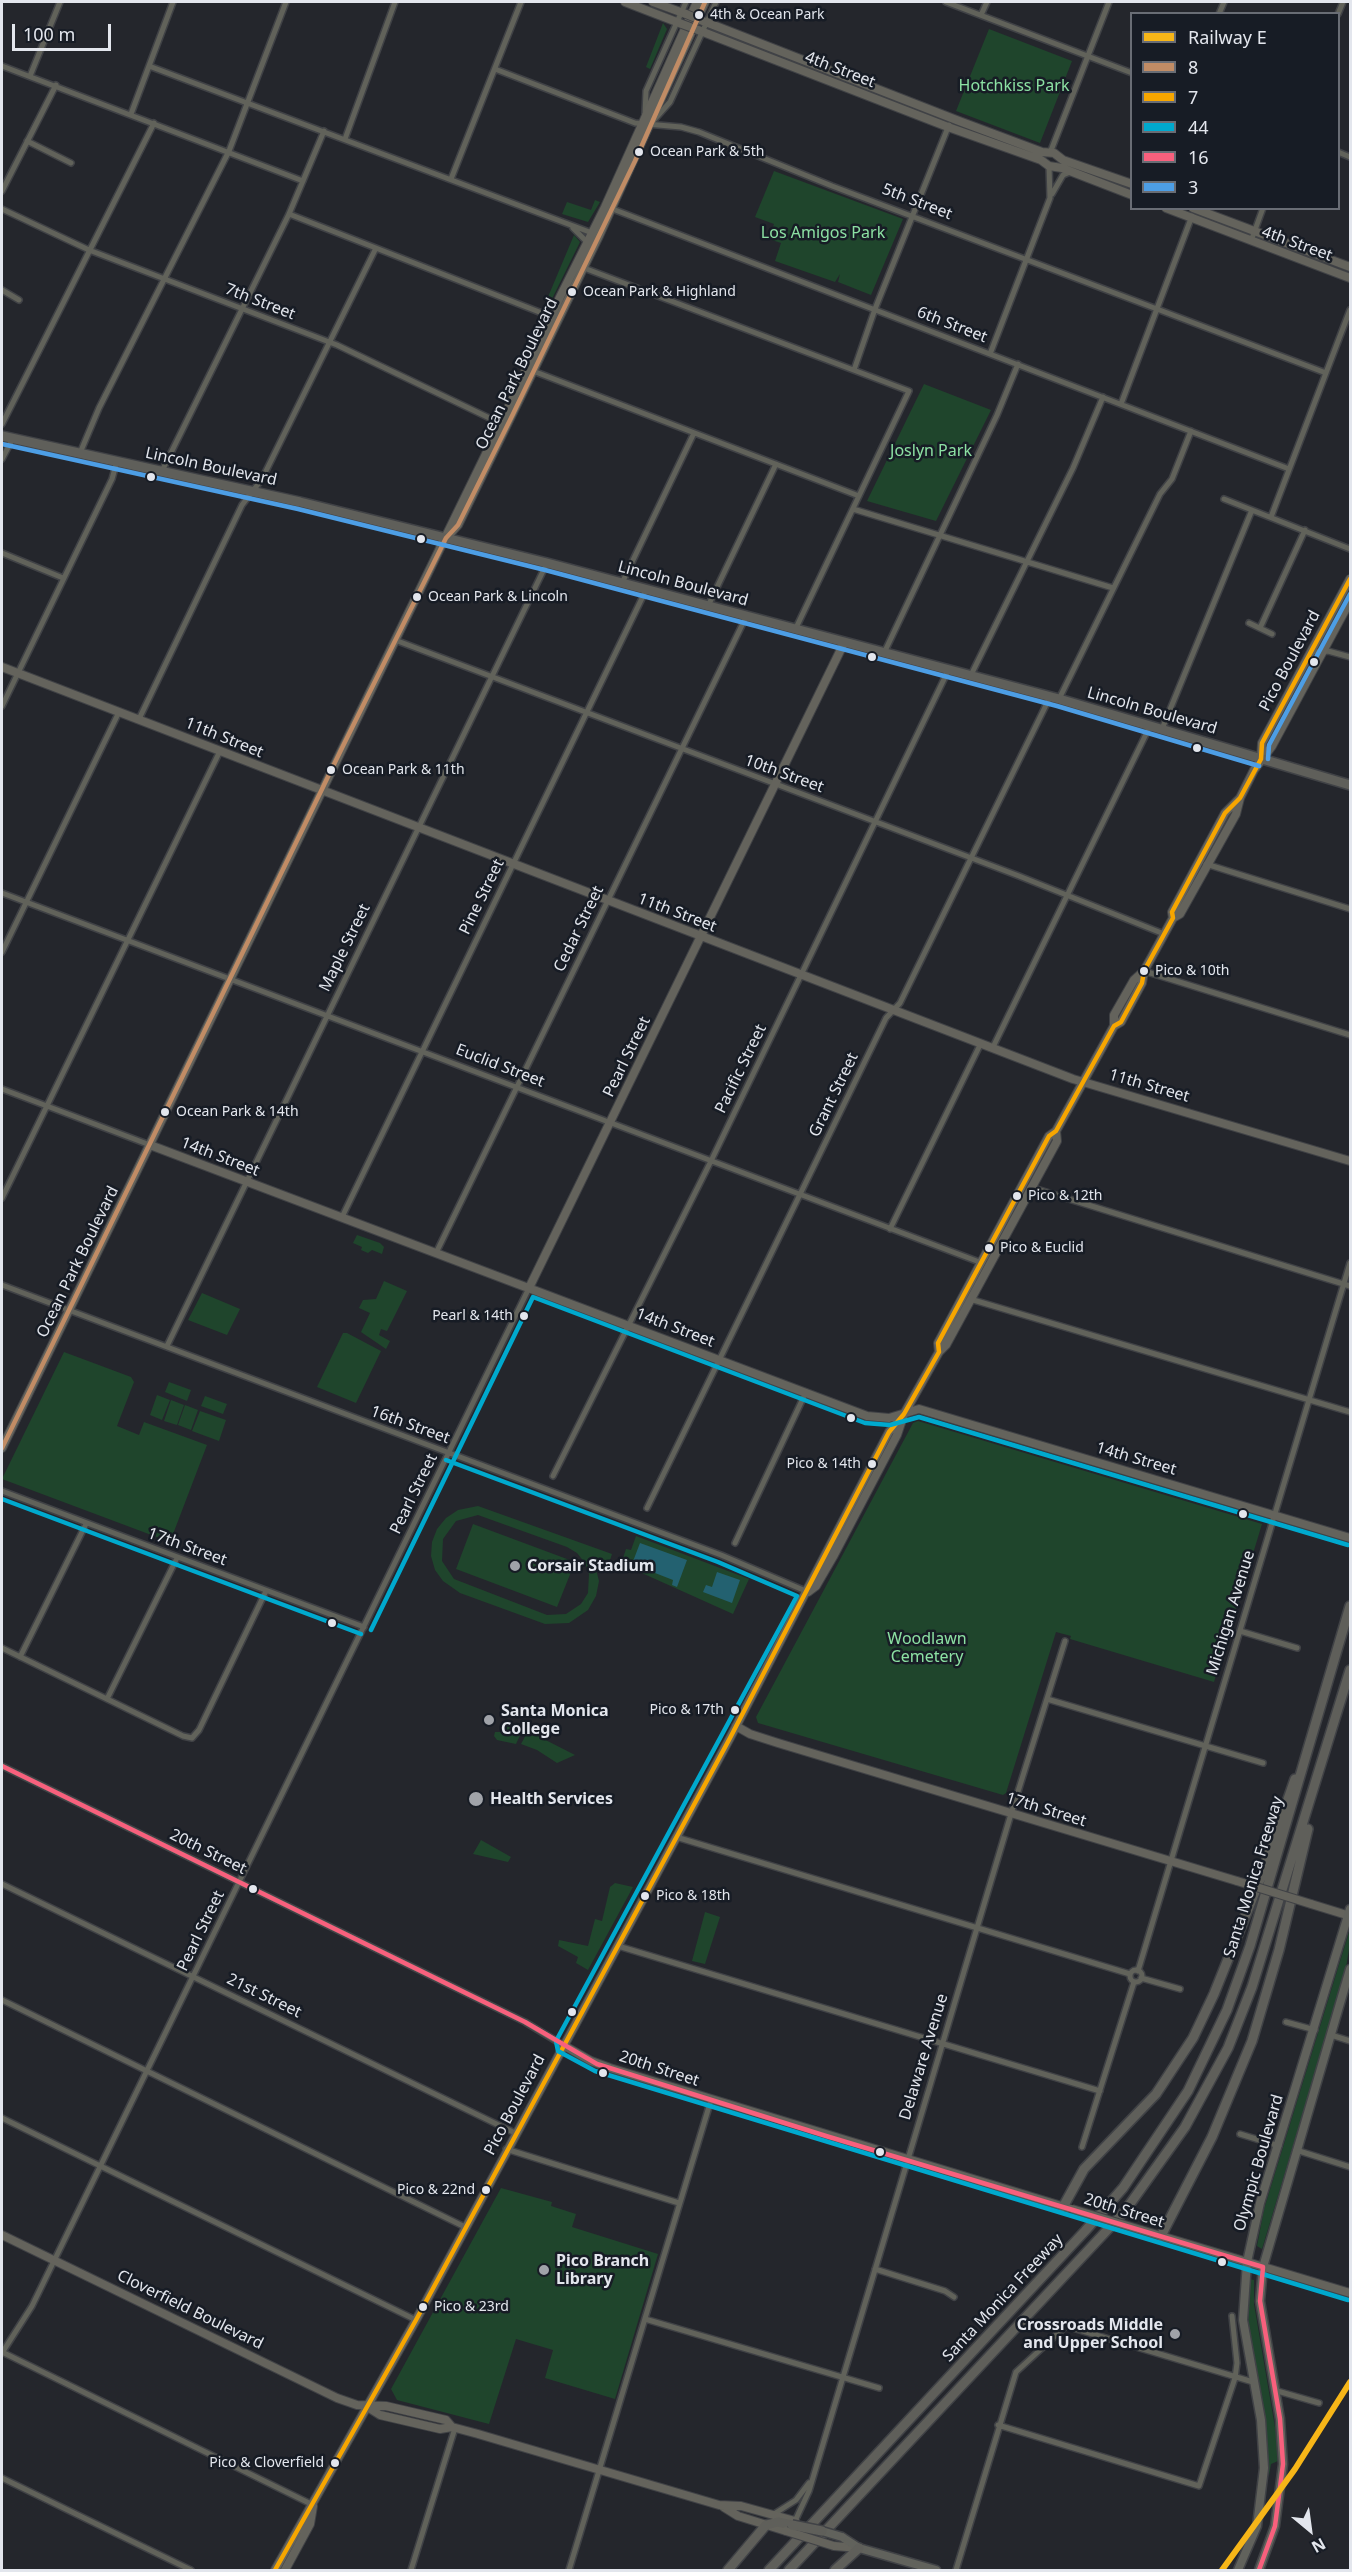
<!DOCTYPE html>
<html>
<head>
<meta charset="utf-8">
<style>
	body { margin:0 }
	#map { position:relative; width:1352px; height:2572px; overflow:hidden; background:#24262c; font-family:"Noto Sans",sans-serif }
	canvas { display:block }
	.frame { position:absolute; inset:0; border:3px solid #e3e6ed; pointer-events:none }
	.legend { position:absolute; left:1130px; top:12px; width:210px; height:198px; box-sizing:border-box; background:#171c25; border:2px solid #696d75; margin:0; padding:8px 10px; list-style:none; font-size:18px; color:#e3e6ed }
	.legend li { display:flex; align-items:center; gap:12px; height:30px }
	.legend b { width:30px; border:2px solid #696d75 }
	.north { position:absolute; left:1280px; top:2500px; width:60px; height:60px; -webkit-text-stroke:4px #171c25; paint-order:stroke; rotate:151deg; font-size:16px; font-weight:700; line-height:24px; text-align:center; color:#e3e6ed }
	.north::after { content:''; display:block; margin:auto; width:21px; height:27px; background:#e3e6ed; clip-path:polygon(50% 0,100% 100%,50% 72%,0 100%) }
	.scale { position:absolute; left:12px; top:24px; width:99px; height:27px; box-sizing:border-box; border:3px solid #e3e6ed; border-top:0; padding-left:8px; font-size:18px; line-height:21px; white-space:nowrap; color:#e3e6ed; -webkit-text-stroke:4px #171c25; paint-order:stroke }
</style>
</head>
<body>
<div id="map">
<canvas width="1352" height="2572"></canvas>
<div class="frame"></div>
<ul class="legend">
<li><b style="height:8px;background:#f7b618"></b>Railway E</li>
<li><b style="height:8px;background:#c18c65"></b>8</li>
<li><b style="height:8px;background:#f7a600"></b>7</li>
<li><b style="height:8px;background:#00a9ce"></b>44</li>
<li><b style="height:8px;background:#f8607d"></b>16</li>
<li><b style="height:8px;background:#4d9ee5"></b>3</li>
</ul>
<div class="north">N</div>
<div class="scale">100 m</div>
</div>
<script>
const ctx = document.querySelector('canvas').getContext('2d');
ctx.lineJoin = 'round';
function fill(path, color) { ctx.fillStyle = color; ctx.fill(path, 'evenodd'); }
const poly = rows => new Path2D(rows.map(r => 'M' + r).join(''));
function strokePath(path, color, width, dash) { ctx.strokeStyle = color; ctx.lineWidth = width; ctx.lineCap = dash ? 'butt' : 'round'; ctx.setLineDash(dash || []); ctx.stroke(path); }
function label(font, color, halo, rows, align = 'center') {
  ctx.font = font + ' "Noto Sans",sans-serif'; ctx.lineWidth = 5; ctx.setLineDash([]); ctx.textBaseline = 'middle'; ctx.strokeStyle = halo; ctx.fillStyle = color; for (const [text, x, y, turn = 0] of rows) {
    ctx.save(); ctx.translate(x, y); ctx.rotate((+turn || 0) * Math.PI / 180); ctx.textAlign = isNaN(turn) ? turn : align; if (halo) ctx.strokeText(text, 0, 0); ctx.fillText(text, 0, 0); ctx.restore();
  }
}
const green = poly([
	[663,23,667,29,650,69,646,67],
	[989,29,1072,61,1040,143,956,111],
	[774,171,903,219,871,295,838,282,840,274,835,282,775,261,781,243,769,239,774,224,755,217],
	[595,200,600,202,588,222,562,214,567,202,591,210],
	[574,235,580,242,550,303,545,304],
	[924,384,991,410,936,521,867,501],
	[357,1235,380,1243,384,1247,382,1254,372,1250,368,1253,361,1250,362,1247,353,1243],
	[384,1281,407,1291,387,1331,381,1329,379,1335,390,1341,386,1349,361,1332,370,1313,359,1308,363,1300,376,1299],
	[202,1293,240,1309,227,1335,188,1320],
	[343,1333,347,1333,381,1351,356,1403,317,1387],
	[64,1352,131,1377,134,1382,117,1426,139,1435,144,1422,207,1445,170,1542,2,1479],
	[169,1382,191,1390,187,1401,165,1392],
	[157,1395,170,1400,162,1420,150,1415],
	[205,1396,227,1404,223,1414,201,1406],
	[171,1400,184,1405,177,1425,164,1421],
	[185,1405,198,1410,191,1430,178,1425],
	[200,1411,226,1420,219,1441,192,1431],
	[918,1421,1262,1524,1214,1682,1070,1639,1071,1636,1056,1632,1006,1793,1003,1795,758,1723,756,1717,913,1423],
	[478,1506,612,1554,609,1563,593,1557,599,1581,596,1596,588,1610,569,1623,545,1624,460,1593,443,1581,435,1570,431,1556,432,1542,437,1529,446,1518,458,1510],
	[478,1515,567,1547,577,1553,585,1563,589,1574,588,1593,581,1604,566,1614,547,1615,454,1579,442,1561,443,1539,456,1521],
	[473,1524,575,1562,557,1607,456,1569],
	[636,1536,749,1579,733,1614,624,1565,626,1562,622,1561,626,1549,631,1550],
	[509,1723,523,1729,516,1744,497,1740,494,1736,495,1732,505,1732],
	[528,1731,575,1755,557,1763,537,1750,521,1744],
	[481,1840,511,1857,508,1862,473,1854],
	[615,1883,633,1887,588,1970,576,1963,578,1957,558,1946,559,1940,588,1946,595,1919,602,1921,610,1887],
	[705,1912,720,1917,705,1964,692,1961],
	[1349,1932,1350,1943,1345,1974,1262,2249,1257,2246,1264,2209],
	[501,2188,552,2202,551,2206,576,2214,572,2227,658,2254,615,2399,545,2378,553,2350,516,2339,489,2424,397,2400,391,2389],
	[1249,2279,1254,2280,1254,2304,1277,2439,1278,2461,1271,2464,1269,2476,1265,2416,1248,2331]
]);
const water = poly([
	[640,1543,687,1560,677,1587,672,1585,673,1580,632,1564],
	[717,1572,740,1580,732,1603,703,1592,706,1585,712,1587]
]);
const street = poly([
	[946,2,1132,73],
	[1219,14,1224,2],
	[1338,14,1343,2],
	[981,15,987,2],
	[2,66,303,181],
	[149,66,592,233],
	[495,69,635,123,681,127,699,132,832,186,1326,373],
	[30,76,60,2],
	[131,114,173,2],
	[645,114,646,91,686,2],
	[653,121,670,102,716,2],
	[345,139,395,2],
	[27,141,71,163],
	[1338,152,1350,157],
	[1050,153,1109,2],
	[451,179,521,2],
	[2,191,56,85],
	[1052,194,1063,175,1070,172],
	[610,208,1289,469],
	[2,209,89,250,337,345,504,425],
	[289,214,552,317],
	[573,228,587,242],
	[1251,241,1263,208],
	[584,268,909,391,795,630],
	[2,290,19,300],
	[990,354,1050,198,1049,166],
	[854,370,875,309,949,125],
	[533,371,859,496],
	[1121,404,1192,216],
	[2,424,154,123],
	[80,453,99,408,229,151,286,2],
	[2,459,13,438],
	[162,471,289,214,324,131],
	[1224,499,1350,549],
	[853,509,1113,588],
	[1271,517,1350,310],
	[2,553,63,578],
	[622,583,694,433],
	[708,606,776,464],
	[1249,623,1272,634],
	[1260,628,1305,530],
	[395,640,1019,876,1164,934],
	[1311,652,1328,651,1350,657],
	[884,653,997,415,1018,364],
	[970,677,1073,468,1103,397],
	[1059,699,1160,494,1172,479,1191,431],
	[2,706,112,479,117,461],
	[139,719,242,505,262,479,376,248],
	[1162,729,1252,510],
	[1206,864,1350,909],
	[2,893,982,1263],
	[2,952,119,712],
	[1144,971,1350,1035],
	[993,1047,1150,726],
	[2,1089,150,1145],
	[1030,1187,1350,1286],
	[2,1198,220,751],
	[342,1217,646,590],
	[890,1229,981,1043],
	[436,1253,746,617],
	[2,1285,721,1555,808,1592],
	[970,1299,1350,1412],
	[167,1346,547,563],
	[553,1476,711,1161,948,671],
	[2,1491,364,1627],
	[647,1508,886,1018,900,1003,1050,697],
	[735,1543,806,1392],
	[1240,1631,1297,1648],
	[2,1648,183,1736,192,1738,199,1730,266,1591],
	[20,1657,86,1524],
	[107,1699,177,1558],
	[1047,1699,1263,1763],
	[2,1766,525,2022,563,2045],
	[676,1837,1130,1974],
	[2,1884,515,2133],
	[618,1946,1100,2091],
	'1130 1976a6 6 0 1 1 12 0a6 6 0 1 1-12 0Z',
	[1138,1971,1350,1263],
	[1141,1978,1180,1989],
	[2,2000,465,2227],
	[1286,2022,1315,2030],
	[1331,2035,1350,2041],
	[2,2118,416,2320],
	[1240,2134,1279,2146],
	[1082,2147,1134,1982],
	[506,2149,679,2203],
	[1296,2150,1350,2167],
	[875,2269,945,2291,954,2297],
	[645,2319,879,2388],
	[2,2352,313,2505],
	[2,2353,32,2306,529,1288],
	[1274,2390,1319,2403],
	[998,2425,1199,2486,1235,2378,1237,2363,1232,2316],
	[2,2478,191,2570],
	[774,2514,796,2500,809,2483],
	[795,2521,809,2491,1011,1814,1065,1641],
	[411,2570,455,2428],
	[569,2570,711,2100],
	[956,2570,1016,2372,1066,2326,1253,2382]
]);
const secondary = poly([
	[625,2,682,24],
	[653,2,686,14],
	[703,21,959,121,1042,152,1054,153,1063,160,1132,184],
	[698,30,948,127,1041,160,1049,166,1062,168,1132,195],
	[1166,208,1350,278],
	[1193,208,1350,267],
	[449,535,458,525,599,236,705,2],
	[2,667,1073,1079,1350,1161],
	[1261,759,1262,743,1350,579],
	[1173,918,1172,912,1225,813,1240,798],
	[1114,1026,1114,1015,1134,980,1144,971,1173,918,1180,914,1236,814,1240,798,1254,770,1272,746,1350,601],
	[150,1145,867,1416,889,1418,919,1409,1350,1538],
	[529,1288,844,643],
	[939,1352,938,1343,1023,1184,1049,1136,1056,1131,1114,1026,1121,1022,1142,983,1144,971],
	[2,1448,501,423,560,297,605,207,697,2],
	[808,1592,816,1586,834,1555,897,1435,904,1414,939,1352,946,1345,1057,1141,1056,1131],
	[736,1726,750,1734,778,1743,1237,1881],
	[1311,1904,1350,1916],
	[563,2045,591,2061,610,2068,1068,2208],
	[1141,2230,1350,2293],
	[2,2235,337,2398,357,2405,386,2406,446,2420,452,2427],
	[369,2408,380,2415,440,2429,452,2427,478,2434,719,2505,741,2506,795,2521],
	[722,2506,738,2516,786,2531],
	[834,2546,859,2548],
	[275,2570,416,2320,730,1738,889,1432,904,1414],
	[285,2570,310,2524,313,2506]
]);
const primary = poly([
	[842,2537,859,2548,936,2570],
	[1238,2570,1257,2526,1264,2468,1261,2420,1243,2320,1247,2262,1260,2203,1350,1909],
	[1259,2570,1275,2526,1283,2464,1280,2419,1260,2301,1263,2267,1350,1969]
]);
const highway = poly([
	[2,436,300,502,547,563,1059,699,1350,785],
	[1063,2207,1084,2169,1156,2094,1193,2038,1214,1994,1261,1877,1295,1779],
	[1161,2236,1212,2137,1252,2041,1279,1950,1308,1829],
	[728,2570,766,2525,778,2522,792,2525],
	[769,2570,1085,2231,1123,2188,1188,2091,1227,2010,1250,1946,1350,1606],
	[789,2570,1125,2211,1185,2127,1228,2048,1252,1987,1350,1670],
	[835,2570,859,2548]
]);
const secondaryBridge = poly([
	[686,14,703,21],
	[682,24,698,30],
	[1237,1881,1311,1904],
	[1072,2209,1141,2230],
	[786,2531,834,2546]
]);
const primaryBridge = poly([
	[822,2531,842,2537]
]);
const highwayBridge = poly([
	[792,2525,822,2531]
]);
const bus1 = poly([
	[2,1448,340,752,446,538,458,525,513,414,635,161,705,2]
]);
const bus2 = poly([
	[275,2570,416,2320,730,1738,889,1432,904,1414,939,1352,938,1343,1049,1136,1056,1131,1114,1026,1121,1022,1142,983,1144,971,1173,918,1172,912,1225,813,1240,798,1261,759,1262,743,1350,579]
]);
const bus3 = poly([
	[446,1460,718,1562,797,1596,556,2041,558,2051,595,2071,1348,2300],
	[2,1499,361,1634],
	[371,1630,533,1297,865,1423,890,1425,919,1417,1348,1545]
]);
const bus4 = poly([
	[2,1766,525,2022,597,2064,826,2136,1263,2267,1260,2301,1280,2419,1283,2464,1275,2526,1259,2570]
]);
const bus5 = poly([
	[2,444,298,509,545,570,1057,706,1259,766],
	[1268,759,1269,745,1350,594]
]);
const rail1 = poly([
	[1222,2570,1295,2469,1350,2382]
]);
const markers = [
	[699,15,5,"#e3e6ed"],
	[639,152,5,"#e3e6ed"],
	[572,292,5,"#e3e6ed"],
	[151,477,5,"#e3e6ed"],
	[421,539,5,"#e3e6ed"],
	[417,597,5,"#e3e6ed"],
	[872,657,5,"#e3e6ed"],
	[1314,662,5,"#e3e6ed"],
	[1197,748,5,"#e3e6ed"],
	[331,770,5,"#e3e6ed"],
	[1144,971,5,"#e3e6ed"],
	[165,1112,5,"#e3e6ed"],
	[1017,1196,5,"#e3e6ed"],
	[989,1248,5,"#e3e6ed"],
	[524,1316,5,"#e3e6ed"],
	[851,1418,5,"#e3e6ed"],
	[872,1464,5,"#e3e6ed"],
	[1243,1514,5,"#e3e6ed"],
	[515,1566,6,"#a0a3a9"],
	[332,1623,5,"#e3e6ed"],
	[735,1710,5,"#e3e6ed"],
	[489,1720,6,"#a0a3a9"],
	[476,1799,8,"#a0a3a9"],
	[253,1889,5,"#e3e6ed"],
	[645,1896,5,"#e3e6ed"],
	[572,2012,5,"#e3e6ed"],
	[603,2073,5,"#e3e6ed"],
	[880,2152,5,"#e3e6ed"],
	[486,2190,5,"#e3e6ed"],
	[1222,2262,5,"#e3e6ed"],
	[544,2270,6,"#a0a3a9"],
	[423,2307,5,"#e3e6ed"],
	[1175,2334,6,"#a0a3a9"],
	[335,2463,5,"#e3e6ed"]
];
const busNames = [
	["4th & Ocean Park",710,15],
	["Ocean Park & 5th",650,152],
	["Ocean Park & Highland",583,292],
	["Ocean Park & Lincoln",428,597],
	["Ocean Park & 11th",342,770],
	["Pico & 10th",1155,971],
	["Ocean Park & 14th",176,1112],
	["Pico & 12th",1028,1196],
	["Pico & Euclid",1000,1248],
	["Pearl & 14th",513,1316,"right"],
	["Pico & 14th",861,1464,"right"],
	["Pico & 17th",724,1710,"right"],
	["Pico & 18th",656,1896],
	["Pico & 22nd",475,2190,"right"],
	["Pico & 23rd",434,2307],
	["Pico & Cloverfield",324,2463,"right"]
];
const streetNames = [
	["4th Street",840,70,21],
	["5th Street",917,202,21],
	["4th Street",1297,244,20],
	["7th Street",260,302,21],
	["6th Street",952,325,21],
	["Ocean Park Boulevard",517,374,-64],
	["Lincoln Boulevard",211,467,12],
	["Lincoln Boulevard",683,584,15],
	["Pico Boulevard",1290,661,-62],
	["Lincoln Boulevard",1152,711,16],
	["11th Street",224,738,22],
	["10th Street",784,774,20],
	["Pine Street",482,897,-64],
	["11th Street",677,913,21],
	["Cedar Street",579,929,-64],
	["Maple Street",345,948,-64],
	["Pearl Street",627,1057,-64],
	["Euclid Street",500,1066,21],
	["Pacific Street",741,1069,-64],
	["11th Street",1149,1086,16],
	["Grant Street",834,1095,-64],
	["14th Street",220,1157,21],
	["Ocean Park Boulevard",78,1262,-64],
	["14th Street",675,1328,21],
	["16th Street",410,1425,20],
	["14th Street",1136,1459,16],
	["Pearl Street",414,1494,-64],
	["17th Street",187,1547,20],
	["Michigan Avenue",1231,1613,-73],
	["17th Street",1046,1810,17],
	["20th Street",208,1852,26],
	["Santa Monica Freeway",1254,1877,-73],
	["Pearl Street",201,1931,-64],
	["21st Street",264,1996,26],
	["Delaware Avenue",924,2057,-73],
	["20th Street",659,2069,18],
	["Pico Boulevard",515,2105,-62],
	["Olympic Boulevard",1259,2163,-74],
	["20th Street",1124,2211,17],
	["Santa Monica Freeway",1003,2298,-47],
	["Cloverfield Boulevard",190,2310,26]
];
const parkNames = [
	["Hotchkiss Park",1014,86],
	["Los Amigos Park",823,233],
	["Joslyn Park",931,451],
	["Woodlawn",927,1639],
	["Cemetery",927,1657]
];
const poiNames = [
	["Corsair Stadium",527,1566],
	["Santa Monica",501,1711],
	["College",501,1729],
	["Health Services",490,1799],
	["Pico Branch",556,2261],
	["Library",556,2279],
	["Crossroads Middle",1163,2325,"right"],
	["and Upper School",1163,2343,"right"]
];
fill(green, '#1f452c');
fill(water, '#236170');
strokePath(street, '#404246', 8);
strokePath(secondary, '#404246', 10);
strokePath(primary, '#404246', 11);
strokePath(highway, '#404246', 12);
strokePath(street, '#61625a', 5);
strokePath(secondary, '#64635c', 8);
strokePath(primary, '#61625c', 8);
strokePath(highway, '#5f5f5a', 9);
strokePath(secondaryBridge, '#404246', 10, []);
strokePath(primaryBridge, '#404246', 11, []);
strokePath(highwayBridge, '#404246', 12, []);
strokePath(secondaryBridge, '#64635c', 8);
strokePath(primaryBridge, '#61625c', 8);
strokePath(highwayBridge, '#5f5f5a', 9);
strokePath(bus1, '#c18c65', 4.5);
strokePath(bus2, '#f7a600', 4.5);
strokePath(bus3, '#00a9ce', 4.5);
strokePath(bus4, '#f8607d', 4.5);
strokePath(bus5, '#4d9ee5', 4.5);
strokePath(rail1, '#f7b618', 6);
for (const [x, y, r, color] of markers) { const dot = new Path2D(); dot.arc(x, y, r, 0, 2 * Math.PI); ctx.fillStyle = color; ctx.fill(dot); strokePath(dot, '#171c25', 2); }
label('14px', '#e3e6ed', '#171c25', busNames, 'left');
label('16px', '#e3e6ed', '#171c25', streetNames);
label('16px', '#8ce1a3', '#171c25', parkNames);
label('bold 16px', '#e3e6ed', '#171c25', poiNames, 'left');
</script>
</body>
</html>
